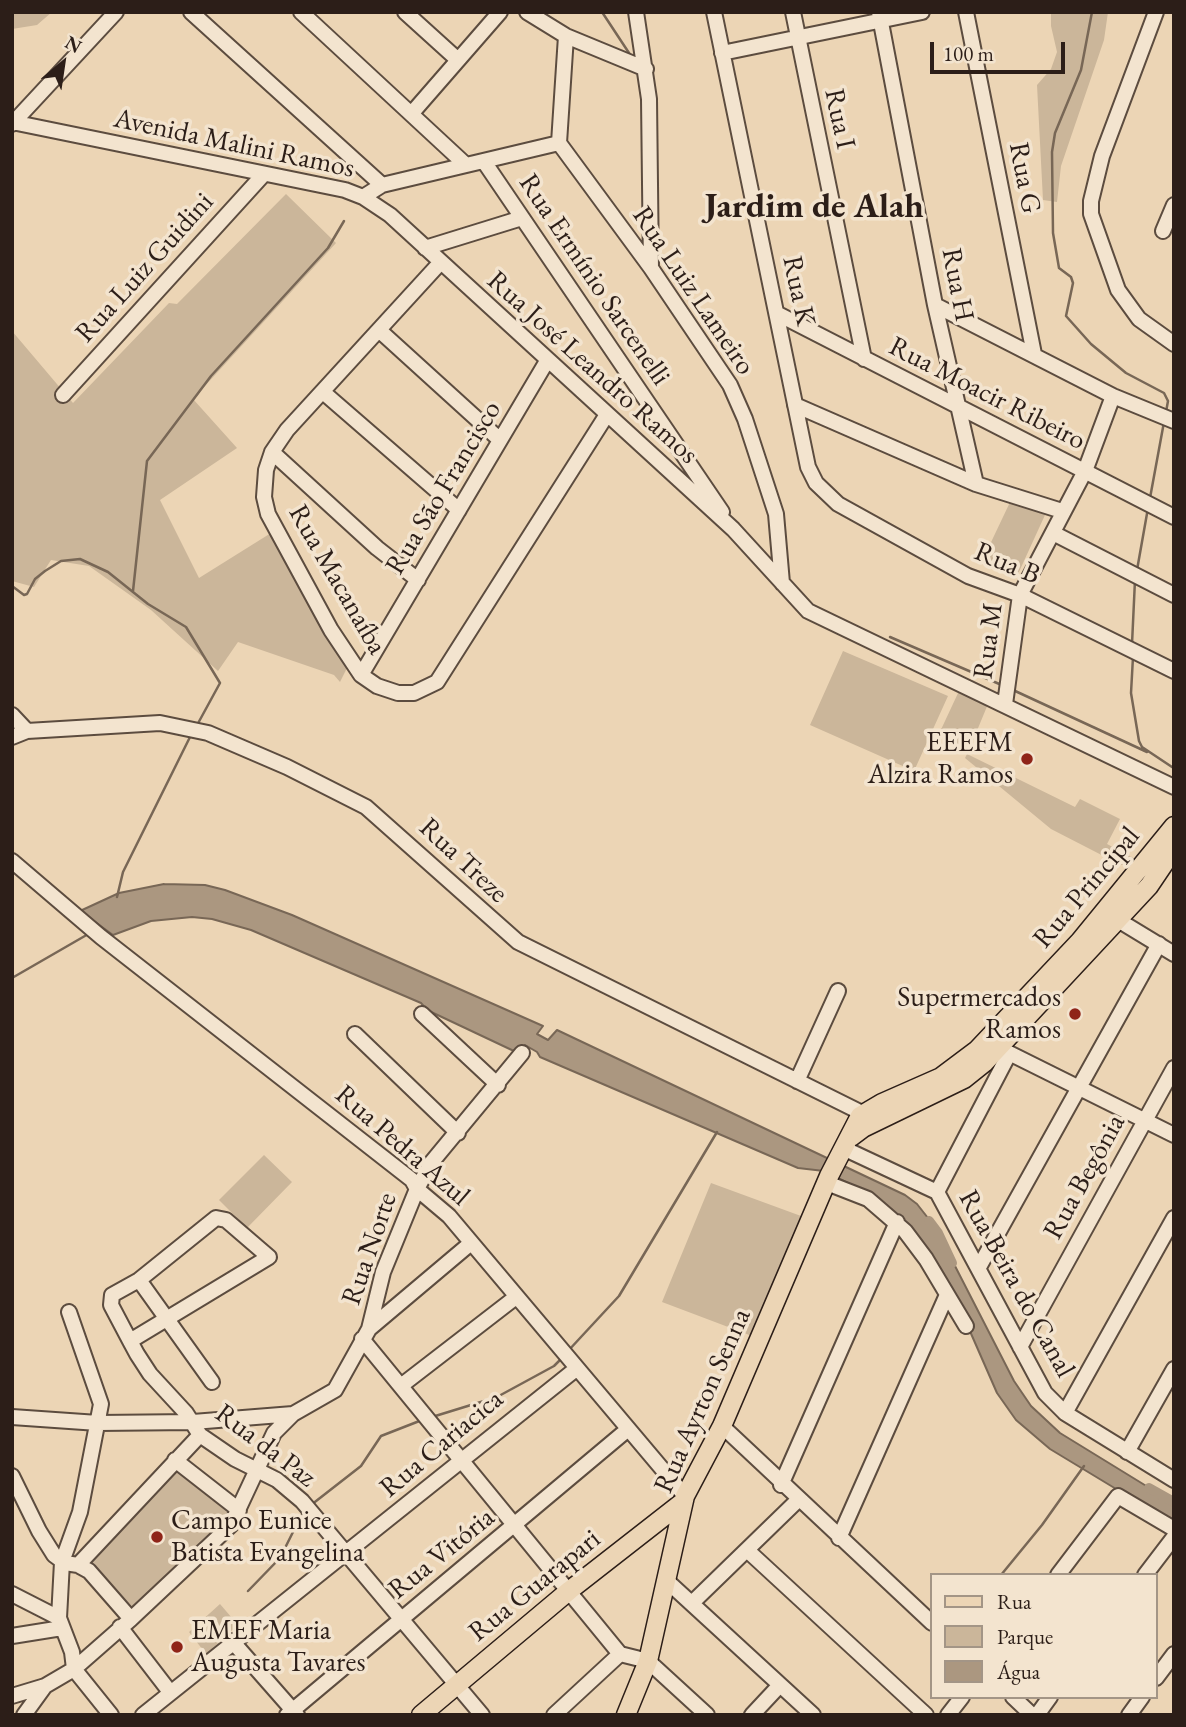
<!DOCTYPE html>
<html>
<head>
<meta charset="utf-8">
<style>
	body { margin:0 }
	#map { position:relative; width:1186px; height:1727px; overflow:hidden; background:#ecd5b5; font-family:"EB Garamond",serif }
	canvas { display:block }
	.frame { position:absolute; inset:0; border:14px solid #2c1e18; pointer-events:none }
	.legend { position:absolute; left:930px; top:1573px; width:228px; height:126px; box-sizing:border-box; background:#f3e4cf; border:2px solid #a39586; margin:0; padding:9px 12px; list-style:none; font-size:21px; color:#2c1e18 }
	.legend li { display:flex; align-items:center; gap:14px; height:35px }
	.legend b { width:35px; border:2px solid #a39586 }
	.north { position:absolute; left:28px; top:28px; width:70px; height:70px; -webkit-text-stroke:5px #f3e4cf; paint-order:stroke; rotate:29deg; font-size:19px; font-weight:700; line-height:28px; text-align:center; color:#2c1e18 }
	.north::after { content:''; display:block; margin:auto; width:24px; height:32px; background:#2c1e18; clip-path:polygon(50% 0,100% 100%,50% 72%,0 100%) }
	.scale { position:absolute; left:930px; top:42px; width:135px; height:32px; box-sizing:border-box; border:4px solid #2c1e18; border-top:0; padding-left:9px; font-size:21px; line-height:24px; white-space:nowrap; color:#2c1e18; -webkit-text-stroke:5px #f3e4cf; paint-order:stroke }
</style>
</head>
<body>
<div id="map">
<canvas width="1186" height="1727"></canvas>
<div class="frame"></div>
<ul class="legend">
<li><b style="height:9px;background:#ecd5b5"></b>Rua</li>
<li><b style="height:19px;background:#cbb69a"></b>Parque</li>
<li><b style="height:19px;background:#ab9780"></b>Água</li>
</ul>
<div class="north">N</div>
<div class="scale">100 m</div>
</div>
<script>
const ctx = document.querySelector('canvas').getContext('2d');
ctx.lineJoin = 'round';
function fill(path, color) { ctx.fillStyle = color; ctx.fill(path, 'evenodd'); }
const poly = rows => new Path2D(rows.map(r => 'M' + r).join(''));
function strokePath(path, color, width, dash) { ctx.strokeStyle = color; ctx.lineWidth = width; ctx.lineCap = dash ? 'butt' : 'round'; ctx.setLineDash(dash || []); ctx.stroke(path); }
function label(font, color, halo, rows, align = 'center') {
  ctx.font = font + ' "EB Garamond",serif'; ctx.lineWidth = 7; ctx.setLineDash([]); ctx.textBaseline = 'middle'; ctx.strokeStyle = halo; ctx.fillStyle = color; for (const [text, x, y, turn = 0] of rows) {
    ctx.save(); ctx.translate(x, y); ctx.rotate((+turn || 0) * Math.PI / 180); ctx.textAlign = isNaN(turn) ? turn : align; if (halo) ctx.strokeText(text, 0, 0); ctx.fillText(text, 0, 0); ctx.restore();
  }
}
const green = poly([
	[12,12,52,12,37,25,12,29],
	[1051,12,1108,12,1104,40,1061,166,1057,202,1043,200,1037,85,1051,69,1057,52,1051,26],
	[286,194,336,243,193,399,237,448,160,500,199,578,271,533,278,551,346,657,348,666,340,682,334,675,238,642,218,671,151,610,89,566,51,560,34,587,12,581,12,331,73,403,169,303,177,304],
	[1012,498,1045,515,1018,574,984,557],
	[843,651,948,696,914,771,810,725],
	[959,691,988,704,969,750,938,736],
	[967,754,1075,807,1080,799,1120,819,1107,844,1141,862,1121,865,1051,829,965,758],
	[264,1155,292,1182,247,1228,219,1200],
	[711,1183,801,1216,752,1336,662,1302],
	[175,1462,229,1514,136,1610,85,1560],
	[220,1604,238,1625,206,1654,189,1632]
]);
const water = poly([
	[164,884,205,885,225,890,292,915,543,1026,537,1034,548,1040,557,1030,905,1195,917,1204,935,1227,1014,1381,1031,1406,1060,1433,1174,1503,1174,1524,1050,1449,1016,1420,997,1393,969,1329,913,1230,879,1199,824,1171,798,1168,540,1057,537,1052,525,1045,522,1053,516,1052,427,1010,421,1003,251,930,212,919,192,917,151,921,113,935,80,911,119,893,164,884]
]);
const stream = poly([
	[602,12,631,56],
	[1092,12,1081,70,1055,133,1052,152,1053,233,1059,268,1071,277,1073,283,1066,316,1091,344,1126,373,1164,393,1168,401,1166,412],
	[1150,498,1164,422],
	[1137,570,1148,508],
	[12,586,24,595,27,594,35,579,45,571,61,561,80,559,108,572,148,604,186,627,220,683,196,727],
	[133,591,147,461,211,376,328,248,344,221],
	[890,637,1004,686],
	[1132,644,1135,580],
	[1133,657,1131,693,1139,741,1142,747,1172,767],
	[1013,690,1147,752],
	[117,897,123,872,191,735],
	[12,978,90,933],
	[568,1351,619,1296,717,1132],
	[432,1417,497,1397,554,1366,561,1359],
	[311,1505,361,1466,381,1436,422,1420],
	[1001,1575,1042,1525,1084,1466],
	[248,1591,280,1558,303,1512]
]);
const canal = poly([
	[929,1221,938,1233,952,1263],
	[1149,1488,1174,1502]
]);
const minor = poly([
	[191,12,382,185],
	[301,12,466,165],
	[405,12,458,60],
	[527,12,566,36,646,69],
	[636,12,649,99,651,268],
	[714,12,808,467,816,483,838,504,968,576,1020,595,1174,671],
	[793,12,864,359],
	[879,12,935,305,976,484],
	[966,12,1034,354],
	[1156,12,1102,156,1091,201,1091,214,1118,290,1139,319,1174,344],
	[566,36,559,143,651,268,730,385,745,419,776,514,782,583],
	[722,53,922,12],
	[412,113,500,12],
	[12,122,345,190,363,197,390,215,733,529,808,611,1174,787],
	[12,124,116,12],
	[485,163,722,512],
	[363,197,382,185,559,143],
	[1163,231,1174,205],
	[425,248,522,218],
	[440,263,287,430,272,452,266,470,264,497,268,514,331,630,361,675,377,686,398,693,414,693,437,682,606,416],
	[935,305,1113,396,1174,421],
	[778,314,1174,517],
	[380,331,500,440],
	[323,392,459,510],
	[63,395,264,174],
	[795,405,976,484,1062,511],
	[272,452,377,548,418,580],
	[1053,533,1174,595],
	[361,675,547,361],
	[1005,704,1020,595,1085,471,1113,396],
	[12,715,27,731],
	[12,737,27,731,160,723,208,733,287,767,366,807,518,942,862,1113,869,1121],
	[12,861,101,937,412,1180,417,1189,449,1216,685,1496],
	[1118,920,1174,954],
	[422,1014,498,1085],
	[355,1034,458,1133],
	[999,1048,1174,1135],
	[797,1081,838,991],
	[843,1148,937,1192,1045,1393,1065,1413,1174,1480],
	[827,1183,868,1199,905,1231,926,1259,966,1326],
	[937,1192,1009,1054],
	[979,1267,1159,944],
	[139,1280,212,1382],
	[69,1312,101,1404,80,1512,62,1562,59,1618,72,1652,74,1669],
	[369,1329,383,1272,417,1189,431,1163,522,1053],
	[362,1339,620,1654,648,1661,707,1715],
	[130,1341,269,1257,226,1220,216,1218,139,1280,112,1295,111,1305,130,1341,137,1354,150,1374,186,1413,200,1435,235,1459,277,1480,302,1501,482,1715],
	[1020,1347,1174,1068],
	[402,1385,516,1297],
	[1065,1413,1174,1218],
	[12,1417,98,1423,193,1422,293,1414],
	[722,1426,932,1623],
	[1127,1452,1174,1369],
	[175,1460,239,1510],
	[12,1476,39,1531,54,1555,65,1563,78,1565,89,1571,131,1619],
	[781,1485,897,1222],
	[839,1538,946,1297],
	[748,1551,926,1715],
	[78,1565,200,1435],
	[1058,1575,1118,1496,1174,1529],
	[1145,1575,1174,1537],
	[667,1581,813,1715],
	[12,1594,59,1618],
	[693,1602,798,1500],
	[120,1627,170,1692],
	[12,1636,62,1628],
	[232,1641,297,1715],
	[74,1669,111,1715],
	[1156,1678,1174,1654],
	[12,1696,45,1686],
	[1013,1697,1032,1715],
	[24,1715,45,1686,74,1669,131,1619,231,1525,274,1433,293,1414,335,1390,369,1329,471,1243],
	[143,1715,576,1369],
	[287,1715,627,1430],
	[554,1715,620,1654],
	[752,1715,780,1685],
	[948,1715,962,1697],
	[1037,1715,1050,1697],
	[1129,1715,1142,1697]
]);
const major = poly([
	[851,1137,863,1128,964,1079,984,1063,1149,886,1174,849],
	[421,1715,570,1590,684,1501],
	[626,1715,648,1661,685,1496,722,1426,829,1176,860,1116,882,1103,941,1077,977,1050,1080,941,1174,826]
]);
const markers = [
	[1027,759,7,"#8f2418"],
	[1075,1014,7,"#8f2418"],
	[157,1537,7,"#8f2418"],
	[177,1647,7,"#8f2418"]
];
const streetNames = [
	["Rua I",839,119,78],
	["Avenida Malini Ramos",234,144,12],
	["Rua G",1024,178,79],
	["Rua Luiz Guidini",145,268,-48],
	["Rua Ermínio Sarcenelli",594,280,56],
	["Rua H",957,285,79],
	["Rua Luiz Lameiro",693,291,56],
	["Rua K",798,291,78],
	["Rua José Leandro Ramos",592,368,42],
	["Rua Moacir Ribeiro",987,394,27],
	["Rua São Francisco",444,488,-59],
	["Rua B",1007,564,23],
	["Rua Macanaíba",337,580,60],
	["Rua M",989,641,-82],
	["Rua Treze",463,861,43],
	["Rua Principal",1087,888,-50],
	["Rua Pedra Azul",402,1146,41],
	["Rua Begônia",1085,1177,-61],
	["Rua Norte",370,1249,-71],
	["Rua Beira do Canal",1016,1284,61],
	["Rua Ayrton Senna",703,1401,-66],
	["Rua Cariacica",442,1444,-40],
	["Rua da Paz",265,1446,37],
	["Rua Vitória",442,1554,-39],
	["Rua Guarapari",535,1586,-39]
];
const poiNames = [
	["EEEFM",1013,743],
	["Alzira Ramos",1013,775],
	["Supermercados",1061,998],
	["Ramos",1061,1030],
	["Campo Eunice",171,1521,"left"],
	["Batista Evangelina",171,1553,"left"],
	["EMEF Maria",191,1631,"left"],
	["Augusta Tavares",191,1663,"left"]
];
const districtNames = [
	["Jardim de Alah",814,207]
];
fill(green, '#cbb69a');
fill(water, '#ab9780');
strokePath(water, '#786756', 2);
strokePath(stream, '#786756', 2.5);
strokePath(canal, '#ab9780', 10);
strokePath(minor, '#5c4c3f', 18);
strokePath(major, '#2c1e18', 21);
strokePath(minor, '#f3e4cf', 14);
strokePath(major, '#ecd5b5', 18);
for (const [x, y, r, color] of markers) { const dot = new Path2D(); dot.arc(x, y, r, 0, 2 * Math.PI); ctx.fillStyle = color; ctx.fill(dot); strokePath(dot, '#f3e4cf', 2.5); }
label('28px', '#2c1e18', '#f3e4cf', streetNames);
label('28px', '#2c1e18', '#f3e4cf', poiNames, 'right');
label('bold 35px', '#2c1e18', '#f3e4cf', districtNames);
</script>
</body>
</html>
